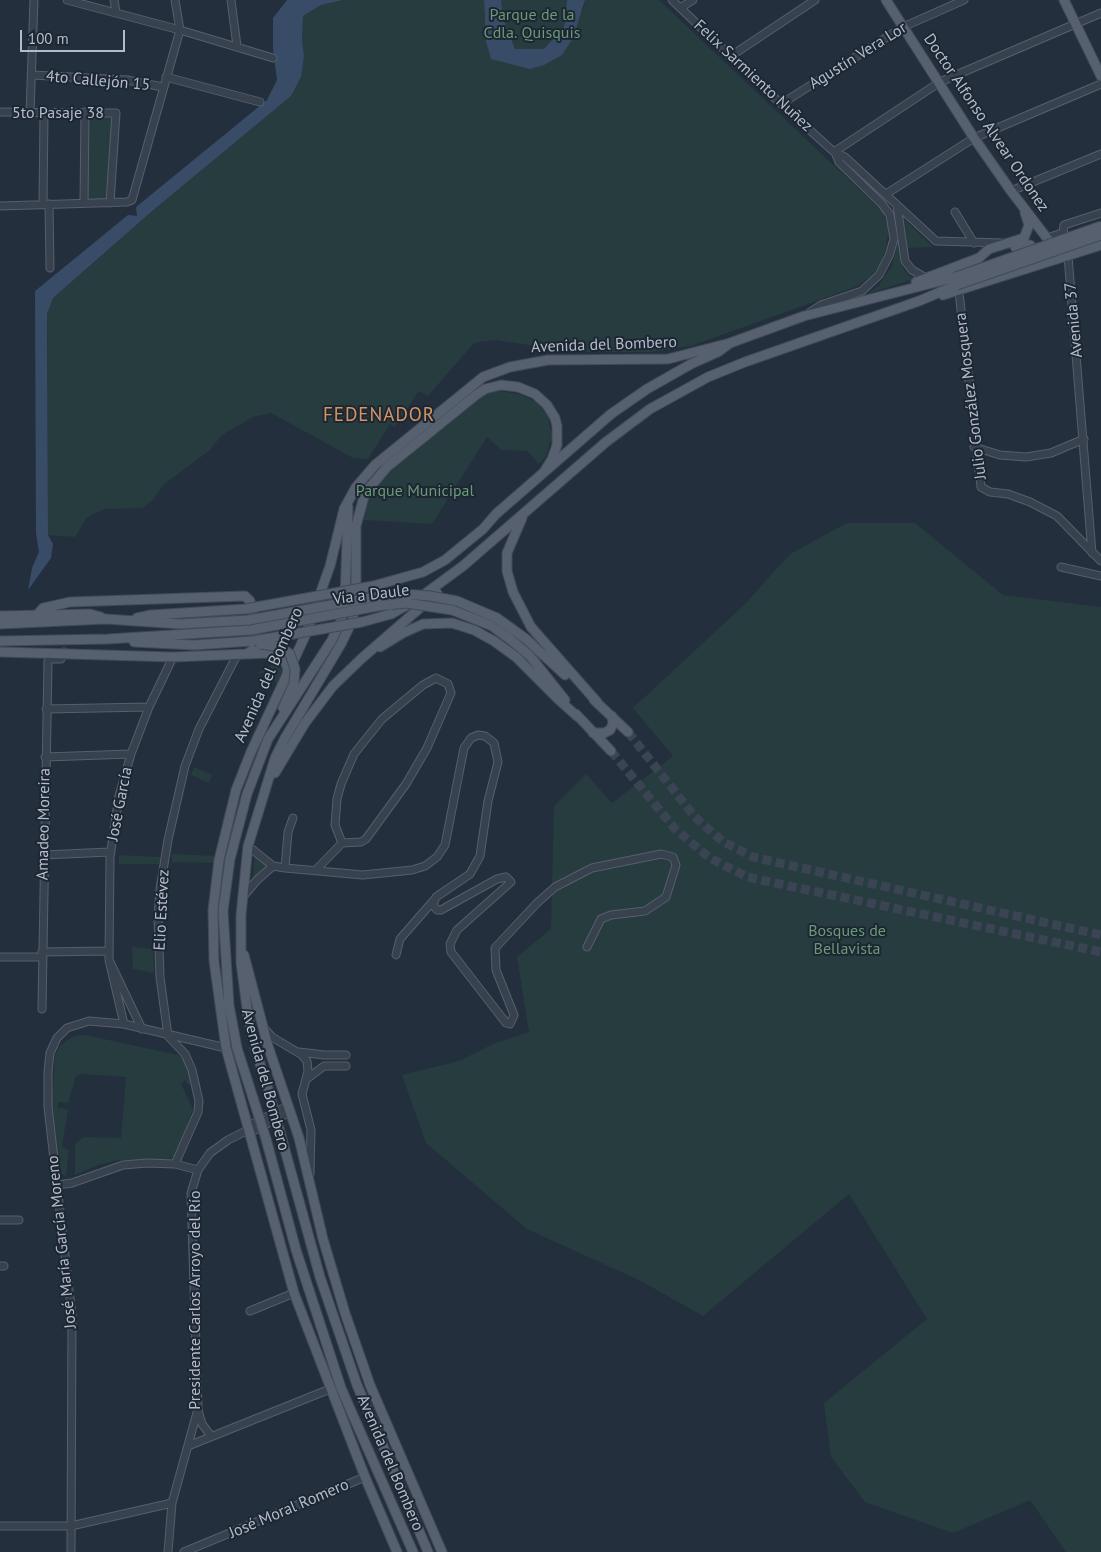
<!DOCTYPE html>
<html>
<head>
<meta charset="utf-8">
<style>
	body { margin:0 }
	#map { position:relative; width:1101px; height:1552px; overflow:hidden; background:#242f3e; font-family:"PT Sans",sans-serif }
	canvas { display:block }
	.scale { position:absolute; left:20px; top:30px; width:105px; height:22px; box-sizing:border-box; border:2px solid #b4bcc9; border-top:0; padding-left:6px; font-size:15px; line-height:18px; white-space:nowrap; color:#b4bcc9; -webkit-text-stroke:4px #1d2633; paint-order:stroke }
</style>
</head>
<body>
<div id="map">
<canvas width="1101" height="1552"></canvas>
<div class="scale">100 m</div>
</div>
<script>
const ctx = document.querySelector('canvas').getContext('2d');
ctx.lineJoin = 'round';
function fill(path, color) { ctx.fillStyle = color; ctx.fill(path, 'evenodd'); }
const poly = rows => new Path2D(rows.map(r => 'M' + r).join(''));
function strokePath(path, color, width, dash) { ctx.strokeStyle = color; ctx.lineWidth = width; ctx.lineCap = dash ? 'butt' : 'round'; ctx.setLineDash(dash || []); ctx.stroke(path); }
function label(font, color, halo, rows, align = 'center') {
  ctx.font = font + ' "PT Sans",sans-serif'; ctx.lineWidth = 4; ctx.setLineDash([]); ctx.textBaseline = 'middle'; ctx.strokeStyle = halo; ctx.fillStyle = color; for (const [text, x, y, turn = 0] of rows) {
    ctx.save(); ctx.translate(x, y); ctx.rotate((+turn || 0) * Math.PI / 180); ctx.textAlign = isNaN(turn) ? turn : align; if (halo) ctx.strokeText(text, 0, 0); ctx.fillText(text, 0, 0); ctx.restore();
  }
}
const green = poly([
	[343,0,484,0,484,16,530,69,583,10,585,0,659,0,883,212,889,228,885,252,880,265,871,276,858,286,691,346,651,352,553,352,536,346,495,340,474,343,428,396,419,391,395,427,390,424,368,459,353,458,271,413,253,417,222,435,209,451,164,484,152,501,142,508,104,509,87,517,75,537,48,535,47,314,53,298,151,212,291,96,301,77,304,56,302,40,303,16,321,5],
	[501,0,567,0,564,27,544,49,515,49,503,18],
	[85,112,116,113,110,203,84,203],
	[903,218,933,247,907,248,906,230],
	[899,236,900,263,906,272,914,279,867,294,878,286,892,266],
	[500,391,519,394,537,402,548,417,552,436,546,456,539,464,527,451,502,450,487,437,432,524,364,520,369,495,384,476,486,394],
	[847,523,915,523,1003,595,1101,607,1101,1552,1066,1552,1030,1500,953,1533,865,1502,831,1457,824,1403,927,1319,849,1194,703,1316,641,1281,527,1229,426,1143,402,1075,459,1061,493,1044,529,1032,517,957,551,929,554,806,586,774,612,803,673,756,633,708,744,605,790,554],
	[273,664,282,669,286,675,279,690,272,675,257,673],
	[194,767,212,775,209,783,191,775],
	[255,847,274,869,252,888],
	[172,854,215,856,215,863,172,862],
	[119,855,160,857,160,864,119,864],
	[132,947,153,949,154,973,133,969],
	[85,1035,183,1056,192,1083,188,1085,185,1080,181,1084,193,1109,178,1153,173,1157,167,1159,118,1160,98,1165,75,1175,75,1144,84,1137,121,1138,126,1077,83,1074,76,1076,68,1103,58,1102,58,1108,68,1109,62,1147,69,1150,66,1176,60,1173,56,1164,51,1113,55,1056,59,1047,66,1041,75,1036]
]);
const water = poly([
	[287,0,343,0,321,5,303,16,302,40,304,56,301,77,291,96,151,212,53,298,47,314,47,334,48,535,53,544,51,558,28,590,32,568,39,552,36,533,35,291,128,215,137,216,136,207,267,100,277,80,273,49,273,18],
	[484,0,501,0,503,18,515,49,544,49,564,27,567,0,585,0,573,38,562,55,544,65,530,69,491,59,486,41]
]);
const majorTunnel = poly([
	[628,732,694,816,722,841,753,857,1101,935],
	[611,751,676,830,710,858,747,877,1101,952]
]);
const minor = poly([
	[67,0,180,30,273,58],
	[114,0,116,12],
	[231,0,237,46],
	[672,0,781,104,834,152,845,157,897,205,905,261,912,270,926,278],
	[680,8,693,0],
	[731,56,815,0],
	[32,75,127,80,163,87],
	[166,77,260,102],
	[781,104,903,27,964,0],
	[0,112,116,113,110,203],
	[30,113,34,0],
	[834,152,940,82,1101,13],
	[1011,191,1101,154],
	[886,194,974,138,1101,84],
	[84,203,85,112],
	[43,204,44,113],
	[49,204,50,268],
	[897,205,936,241,1002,243],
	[0,206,127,202,132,200,180,30,175,0],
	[955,212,974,243],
	[1047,238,1062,233],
	[1062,244,1064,225,1101,213],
	[1068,256,1092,553],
	[959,292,981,487,990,492,1008,494,1030,502,1057,516,1101,561],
	[809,313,821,305,862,291,879,275,889,256,894,239,890,215,882,204,839,162,835,152],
	[974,447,1000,455,1026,457,1051,453,1084,439],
	[1061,567,1101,576],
	[436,678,448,684,451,693,427,748,406,784,366,839,361,842,342,843,335,825,337,799,341,784,354,754,382,719,423,685,436,678],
	[46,709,149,707],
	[45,757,131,754],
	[248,846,273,866,285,868,363,875,412,870,425,866,437,857,445,845,464,748,471,738,478,735,485,736,494,743,498,762,488,801,480,856,470,874,436,897,433,905,437,910,441,910,497,879,506,877,511,882,457,930,450,944,451,952,506,1023,510,1024,514,1015,496,970,495,948,537,903,555,887,592,868,661,854,673,857,676,865,666,897,645,911,611,915,601,919,587,947],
	[44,855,110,852],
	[285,868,288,832,293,818],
	[316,870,342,843],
	[242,898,257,880,273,866],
	[42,952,108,951],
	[396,955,400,939,434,900],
	[0,957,42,957],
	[109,960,110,857,119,796,131,754,149,707,173,657],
	[42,1009,48,661,49,659,61,659,64,652],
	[124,1024,109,960,142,1029],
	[264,1028,272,1037,302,1055,307,1061,308,1071,302,1094,311,1130,310,1174],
	[299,1052,324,1055,346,1055],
	[308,1078,324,1066,346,1066],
	[248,1130,252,1124,288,1106],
	[175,1164,198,1112,199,1101,192,1070,185,1054,168,1036,160,977,158,918,160,889,168,840,185,766,199,729,237,655],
	[57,1185,72,1183,123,1165,147,1163,175,1164,198,1170],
	[0,1220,19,1220],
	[0,1266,4,1266],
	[250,1311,294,1293],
	[198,1410,202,1424,211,1436],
	[188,1446,330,1389],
	[0,1526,71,1526,172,1503],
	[71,1552,72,1316,48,1107,48,1072,50,1053,57,1038,67,1028,89,1021,124,1024,226,1048],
	[168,1552,172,1503,198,1409,191,1193,198,1170,210,1153,228,1140,248,1130,255,1130,290,1112],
	[184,1552,365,1477]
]);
const major = poly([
	[886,0,974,138,1011,191,1053,246,1068,256],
	[1064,0,1101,76],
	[1015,247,1030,245,1035,250,1037,256],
	[916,282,979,258,989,249,1024,238,1029,225,1025,213],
	[943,295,1101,245],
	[522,518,507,553,507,571,513,592,531,627,597,702],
	[423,572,445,560,483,529,496,514,611,414,647,389,691,364,718,352,730,343,804,316,956,277],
	[391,614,418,599,463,566,606,442,650,409,708,377,745,362,919,301,957,285],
	[0,616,90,614,101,617],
	[36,616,43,608,70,602,245,596,250,601,257,638,255,648,247,654],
	[137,618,151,615,245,609],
	[497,618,526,639,565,675],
	[0,624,106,619,180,624,249,620],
	[492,626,510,639,530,656,565,700],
	[0,641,108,639,251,630],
	[134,642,194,645,253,641],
	[380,647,403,633,423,624,452,623,474,630,494,641,516,657,559,700,578,717],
	[0,652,173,657,270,653,283,659,288,668,287,675],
	[594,700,628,732],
	[283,708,294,683],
	[576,714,611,751],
	[593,733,604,733,610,730,613,724,612,716],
	[275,773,305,723,333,686,361,659,437,593],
	[244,955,268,1046,299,1138,323,1239,345,1313,370,1385,442,1552],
	[269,1092,255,1048,248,1016,241,963,241,915,248,846,275,758,285,738,341,644,353,619,356,588,356,526,365,493,387,467,476,395,485,389,501,385,518,387,535,394,547,405,555,418,557,426,557,445,552,459,544,472],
	[253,1098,237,1048,229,1005,223,911,230,859,247,794,268,739,332,640,341,620,345,600,348,507],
	[280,1132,320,1277,357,1385,428,1552],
	[266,1139,296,1250,341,1388,413,1552],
	[397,1552,365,1477,294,1293,226,1048,214,961,213,910,219,860,236,790,251,752,305,636,330,566,344,509,356,487,375,465,483,377,510,367,548,360,668,359,730,343]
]);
const majorBridge = poly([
	[956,277,1101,226],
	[957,285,1101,235],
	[245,609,373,586,423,572],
	[249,620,375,597,405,594,430,596,457,601,497,618],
	[251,630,378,606,406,603,452,610,492,626],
	[253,641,362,622,391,614],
	[261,644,280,647,290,654,295,669,294,683],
	[269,1092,280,1132],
	[253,1098,266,1139]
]);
const parkNames = [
	["Parque de la",532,15],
	["Cdla. Quisquis",532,33],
	["Parque Municipal",415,491],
	["Bosques de",847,931],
	["Bellavista",847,949]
];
const streetNames = [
	["Agustín Vera Lor",858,56,-32],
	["Felix Sarmiento Nuñez",753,76,43],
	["4to Callejón 15",98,81,5],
	["5to Pasaje 38",58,113],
	["Doctor Alfonso Alvear Ordonez",986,123,56],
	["Avenida 37",1074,320,-95],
	["Avenida del Bombero",604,345,-2],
	["Julio González Mosquera",971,396,-97],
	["Vía a Daule",371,595,-7],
	["Avenida del Bombero",269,675,-66],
	["José García",120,804,-79],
	["Amadeo Moreira",44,824,-89],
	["Elio Estévez",162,910,-87],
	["Avenida del Bombero",265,1080,75],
	["José María García Moreno",62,1242,-96],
	["Presidente Carlos Arroyo del Río",195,1300,-90],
	["Avenida del Bombero",390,1463,67],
	["José Moral Romero",289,1509,-23]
];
const quarterNames = [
	["FEDENADOR",379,416]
];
fill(green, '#263c3f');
fill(water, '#394c67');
strokePath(majorTunnel, '#3a4453', 9, [9, 4.5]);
strokePath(minor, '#565f6c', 9);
strokePath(major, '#414a57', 11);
strokePath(minor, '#38414e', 7);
strokePath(major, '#56606e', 9);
strokePath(majorBridge, '#414a57', 11, []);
strokePath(majorBridge, '#56606e', 9);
label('16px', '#6b9a76', '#1d2633', parkNames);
label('16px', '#b4bcc9', '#1d2633', streetNames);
ctx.letterSpacing = '1px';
label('19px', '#d59563', '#1d2633', quarterNames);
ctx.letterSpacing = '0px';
</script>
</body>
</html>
